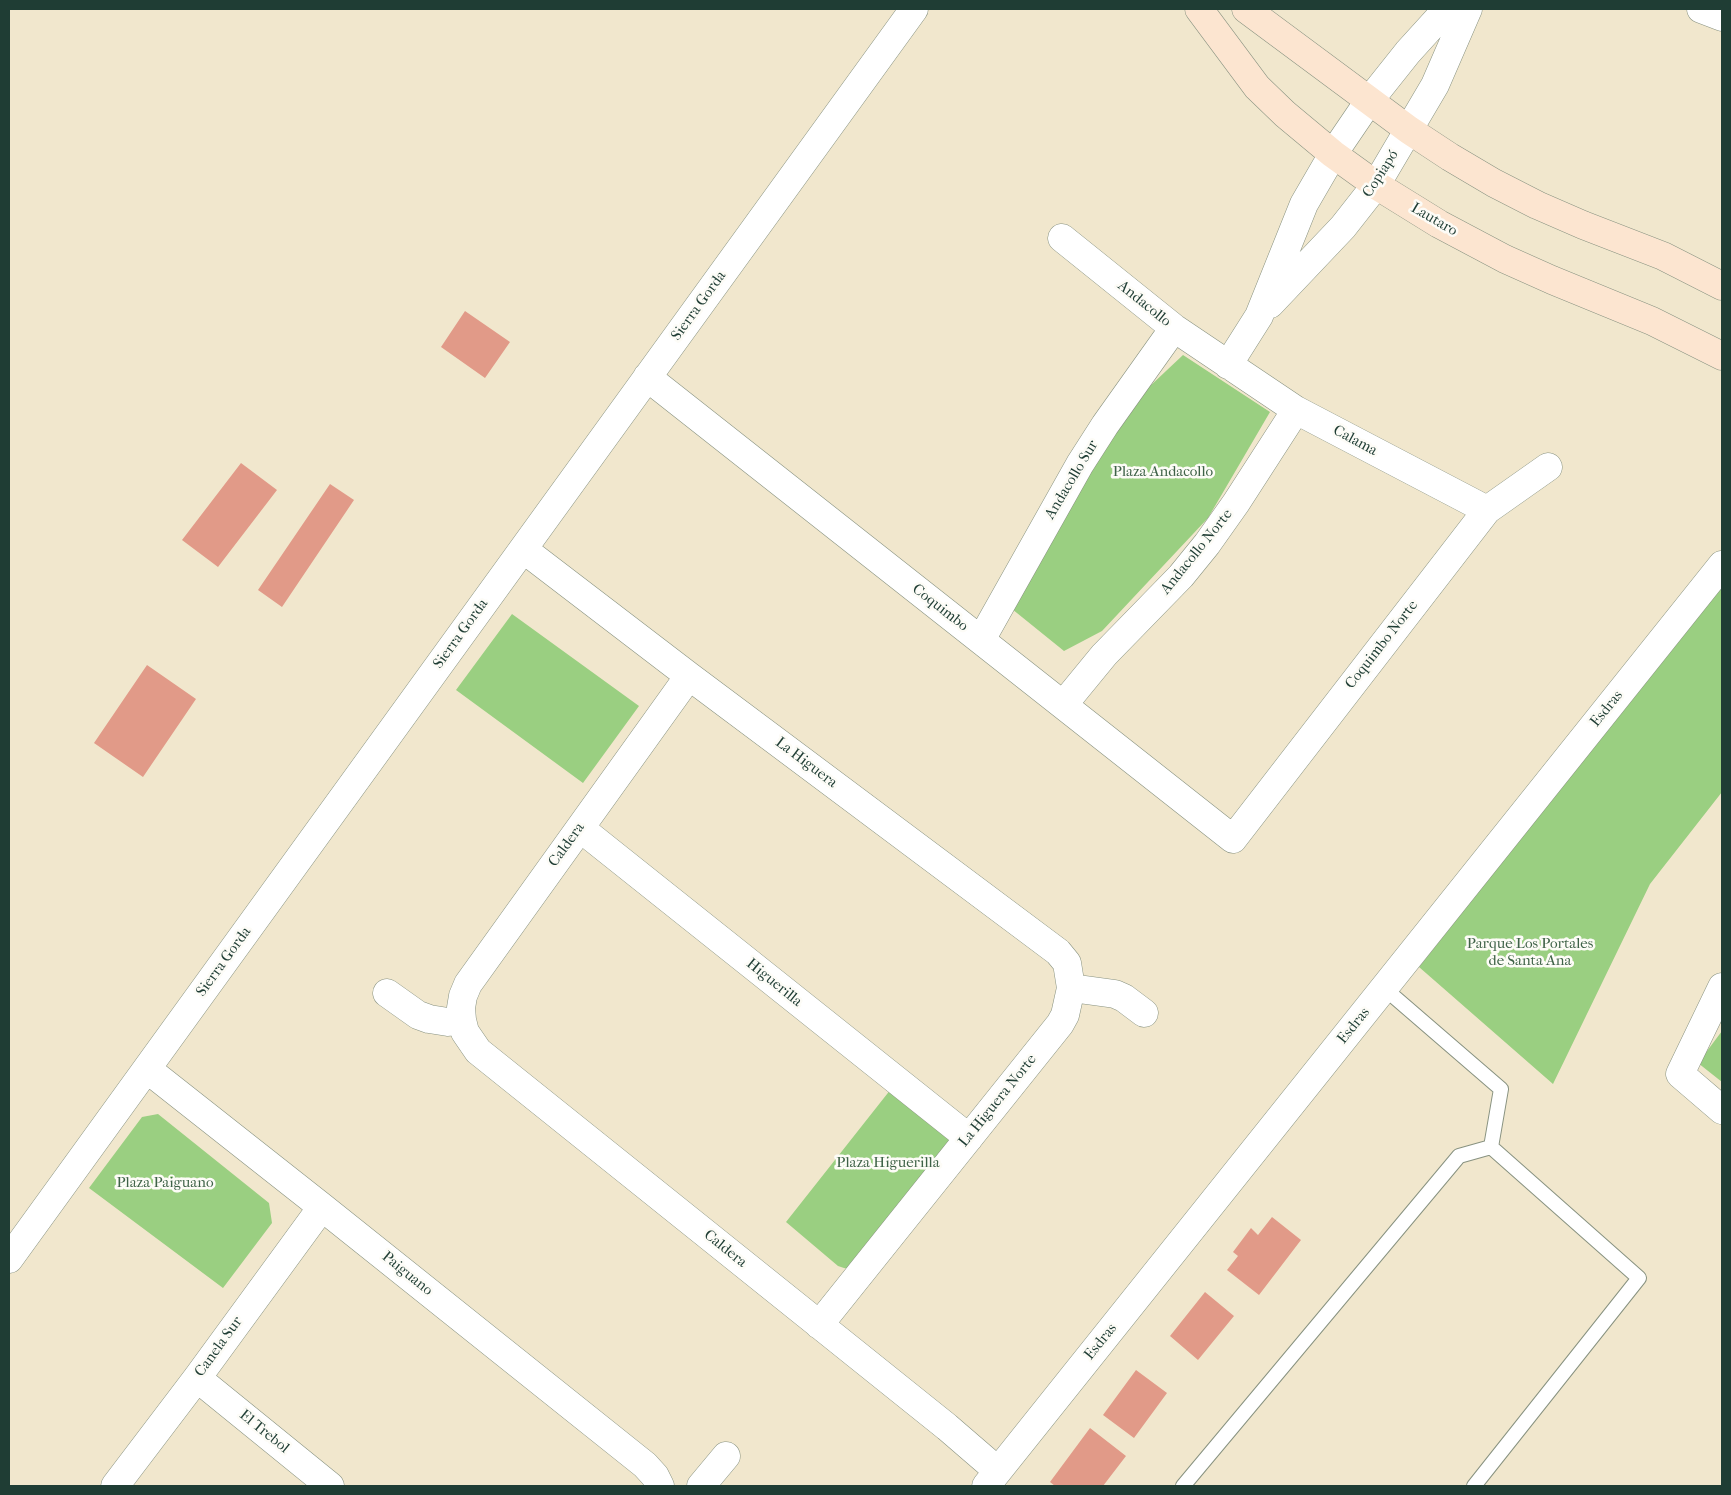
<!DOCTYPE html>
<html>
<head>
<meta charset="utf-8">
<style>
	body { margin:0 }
	#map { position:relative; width:1731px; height:1495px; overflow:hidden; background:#f1e7cd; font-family:"IM FELL French Canon",serif }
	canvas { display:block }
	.frame { position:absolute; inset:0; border:10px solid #1f3d34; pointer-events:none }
</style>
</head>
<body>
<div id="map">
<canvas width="1731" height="1495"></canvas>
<div class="frame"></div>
</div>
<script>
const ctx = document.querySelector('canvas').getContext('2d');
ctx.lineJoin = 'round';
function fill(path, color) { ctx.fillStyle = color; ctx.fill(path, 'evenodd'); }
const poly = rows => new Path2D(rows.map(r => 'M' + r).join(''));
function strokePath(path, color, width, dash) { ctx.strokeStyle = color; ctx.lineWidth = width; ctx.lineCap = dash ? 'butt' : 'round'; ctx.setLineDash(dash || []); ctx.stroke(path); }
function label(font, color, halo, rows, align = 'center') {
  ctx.font = font + ' "IM FELL French Canon",serif'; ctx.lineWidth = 5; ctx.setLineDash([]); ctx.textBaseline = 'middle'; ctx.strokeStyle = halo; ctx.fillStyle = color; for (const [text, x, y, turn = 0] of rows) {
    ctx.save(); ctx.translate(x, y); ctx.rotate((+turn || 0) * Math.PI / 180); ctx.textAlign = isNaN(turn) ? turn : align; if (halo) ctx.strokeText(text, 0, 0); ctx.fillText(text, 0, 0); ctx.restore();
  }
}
const green = poly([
	[1183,355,1270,412,1208,518,1102,631,1064,651,1012,609,1080,486,1132,403],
	[1722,583,1722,792,1650,884,1553,1084,1419,967],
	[512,614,639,706,583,783,456,690],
	[1722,1031,1722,1082,1698,1063],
	[891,1089,948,1139,951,1142,849,1269,844,1268,838,1266,786,1222],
	[158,1114,269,1203,272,1223,223,1288,89,1188,142,1117]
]);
const building = poly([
	[465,311,510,342,485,378,441,347],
	[241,463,277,490,218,567,182,540],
	[330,484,354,500,282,607,258,590],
	[147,665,196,699,143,777,94,743],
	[1272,1217,1301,1240,1259,1295,1227,1270,1238,1256,1233,1252,1251,1228,1258,1235],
	[1205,1292,1234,1316,1198,1360,1170,1336],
	[1136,1370,1167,1393,1134,1438,1103,1415],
	[1090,1428,1126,1456,1103,1486,1055,1486,1050,1482]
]);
const lane = poly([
	[1384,988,1501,1089,1491,1147,1639,1278,1474,1486],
	[1183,1486,1459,1156,1491,1147]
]);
const street = poly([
	[1701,9,1722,17],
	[1062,238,1174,328,1296,410,1487,510],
	[1270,304,1343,227,1376,185,1435,85,1468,9],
	[1228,365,1259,316,1304,204,1333,154,1369,101,1408,52,1447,9],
	[647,377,1233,839,1487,510,1548,467],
	[523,549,689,676,1058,952,1067,963,1071,988,1065,1015,1060,1024,819,1325],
	[981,640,1080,464,1105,425,1174,328],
	[689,676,468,984,463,996,461,1008,462,1020,465,1032,478,1051,947,1427,998,1471],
	[1063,705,1104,655,1181,576,1207,544,1236,503,1296,410],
	[580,828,969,1138],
	[1722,987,1680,1074,1722,1110],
	[1071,988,1115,994,1124,998,1144,1013],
	[387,993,418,1015,429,1019,448,1022,462,1020],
	[147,1069,322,1207,645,1465,655,1476,660,1486],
	[9,1259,914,9],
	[197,1378,330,1486],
	[115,1486,197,1378,322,1207],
	[701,1486,726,1456],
	[986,1486,1722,565]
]);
const secondary = poly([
	[1199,9,1257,87,1285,114,1333,154,1376,185,1439,224,1505,259,1552,280,1652,321,1722,356],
	[1246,9,1409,130,1450,157,1494,183,1537,205,1583,225,1663,256,1722,286]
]);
const streetNames = [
	["Copiapó",1381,174,-57],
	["Lautaro",1434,220,30],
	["Andacollo",1144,304,39],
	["Sierra Gorda",699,306,-54],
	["Calama",1355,441,28],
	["Andacollo Sur",1072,480,-59],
	["Andacollo Norte",1197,552,-51],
	["Coquimbo",940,608,38],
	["Sierra Gorda",461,634,-54],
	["Coquimbo Norte",1382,645,-52],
	["Esdras",1607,709,-51],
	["La Higuera",806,763,37],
	["Caldera",567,845,-54],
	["Sierra Gorda",224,962,-54],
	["Higuerilla",774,983,39],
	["Esdras",1354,1026,-51],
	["La Higuera Norte",998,1101,-51],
	["Caldera",725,1249,39],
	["Paiguano",407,1274,39],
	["Esdras",1101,1342,-51],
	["Canela Sur",219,1347,-54],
	["El Trebol",264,1432,39]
];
const parkNames = [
	["Plaza Andacollo",1163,472],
	["Parque Los Portales",1530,944],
	["de Santa Ana",1530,961],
	["Plaza Higuerilla",888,1163],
	["Plaza Paiguano",165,1183]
];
fill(green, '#9acf81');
fill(building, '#e19a88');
strokePath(lane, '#889280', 16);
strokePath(street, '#889280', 29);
strokePath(secondary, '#889280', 29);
strokePath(lane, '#fff', 14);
strokePath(street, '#fff', 28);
strokePath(secondary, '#fce5d0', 28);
label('15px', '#1f3d34', '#fdfcf7', streetNames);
label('15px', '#3e6247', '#fdfcf7', parkNames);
</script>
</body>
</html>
